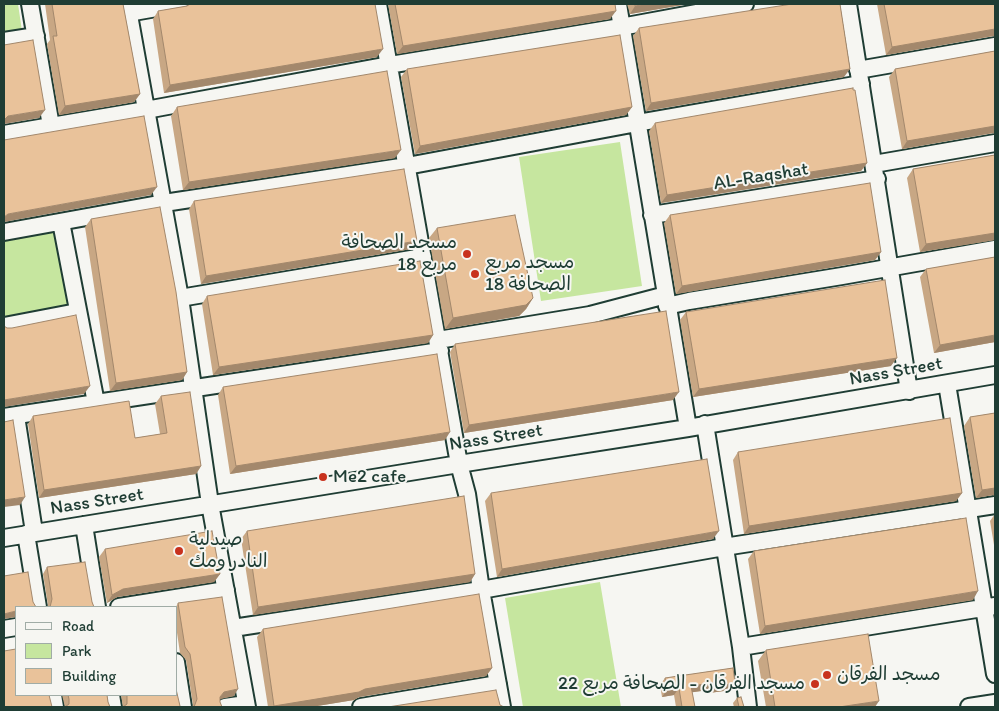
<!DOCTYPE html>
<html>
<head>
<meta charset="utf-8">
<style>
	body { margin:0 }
	#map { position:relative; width:999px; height:711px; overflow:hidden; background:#f6f6f2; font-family:Itim,sans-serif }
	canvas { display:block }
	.frame { position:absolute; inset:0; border:5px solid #1f3d34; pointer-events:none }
	.legend { position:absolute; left:15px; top:606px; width:162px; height:90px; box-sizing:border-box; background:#f6f6f2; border:1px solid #a0aca6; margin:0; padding:6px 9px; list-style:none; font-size:15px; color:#1f3d34 }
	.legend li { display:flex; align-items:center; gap:10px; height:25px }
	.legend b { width:25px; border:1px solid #a0aca6 }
</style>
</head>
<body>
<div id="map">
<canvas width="999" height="711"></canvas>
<div class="frame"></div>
<ul class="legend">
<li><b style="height:6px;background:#f6f6f2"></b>Road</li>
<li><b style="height:14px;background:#c6e69f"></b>Park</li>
<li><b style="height:14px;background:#e9c29a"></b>Building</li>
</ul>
</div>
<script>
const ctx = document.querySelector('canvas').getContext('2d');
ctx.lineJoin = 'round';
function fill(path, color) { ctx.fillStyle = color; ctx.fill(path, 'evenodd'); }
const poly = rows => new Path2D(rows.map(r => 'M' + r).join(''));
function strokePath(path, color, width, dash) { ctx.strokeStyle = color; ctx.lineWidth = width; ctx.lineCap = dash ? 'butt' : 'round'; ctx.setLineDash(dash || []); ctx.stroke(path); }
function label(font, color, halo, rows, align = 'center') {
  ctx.font = font + ' Itim,"Playpen Sans Arabic",sans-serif'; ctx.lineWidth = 4; ctx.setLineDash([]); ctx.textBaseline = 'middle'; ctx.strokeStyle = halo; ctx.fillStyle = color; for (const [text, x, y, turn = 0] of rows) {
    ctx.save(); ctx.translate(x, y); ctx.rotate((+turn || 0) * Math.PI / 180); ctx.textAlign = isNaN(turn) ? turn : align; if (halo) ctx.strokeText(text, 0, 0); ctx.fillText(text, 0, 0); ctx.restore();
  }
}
const green = poly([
	[4,4,18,4,22,31,4,34],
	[620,142,642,286,541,301,519,157],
	[60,228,73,305,4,317,4,237],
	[600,582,621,707,523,707,505,598]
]);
const minor = poly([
	[30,4,51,126],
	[127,4,180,298,210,504,247,707],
	[378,4,459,464,467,494,481,590,502,707],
	[618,4,688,428],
	[848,4,909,391],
	[128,13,179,4],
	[4,41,36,36],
	[858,70,995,46],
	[4,134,146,110,389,65,621,27,745,4],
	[874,164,995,143],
	[652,215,877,179],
	[61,222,96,403],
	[4,232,164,203,407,166,637,123,861,84],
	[180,298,423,257],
	[667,306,689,301,842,276,995,249],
	[4,326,77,312],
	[438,340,590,315,666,295],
	[947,384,995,674],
	[16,416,34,532],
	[4,417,440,351],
	[705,424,741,647,748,707],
	[84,525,97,607],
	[26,534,38,607],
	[4,538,459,464,688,428,995,375],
	[119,607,226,590],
	[233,628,481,590,724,547,995,505],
	[4,629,16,627],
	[741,647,995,606],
	[176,662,183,707],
	[53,695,55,707],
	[111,695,113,707],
	[225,707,246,704],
	[361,707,498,684],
	[969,707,995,703]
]);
const wall = poly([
	[45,4,123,4,140,94,134,102,59,115,47,44,50,40],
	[189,4,375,4,377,57,164,93,153,19,158,11,187,6],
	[388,4,615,4,610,19,397,54],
	[627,4,688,4,630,14],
	[877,4,995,4,993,36,886,55],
	[639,28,844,77,646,111,633,36],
	[995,51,995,134,993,133,902,149,889,77,895,69],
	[407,69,632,107,626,115,415,154,401,77],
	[177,107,395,158,183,190,171,116],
	[655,123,867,163,861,171,661,203,649,131],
	[995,155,995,240,920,252,907,178,913,169],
	[194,201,411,249,201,284,189,209],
	[670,215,881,252,875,260,676,294,664,223],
	[91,219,187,372,182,380,110,391,85,227],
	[437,228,533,298,526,309,519,316,445,329,429,238],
	[926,269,995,342,934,353,920,277],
	[207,296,433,335,428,343,213,375,202,304],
	[686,312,891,366,693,397,680,320],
	[455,344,673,400,464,433,450,352],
	[223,387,445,440,230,474,218,395],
	[161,396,201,466,196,474,39,498,28,424,33,416,135,438,160,434,155,404],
	[995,413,995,496,993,495,976,498,964,426,970,417],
	[738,452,962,493,956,501,744,534,733,460],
	[491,493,713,539,497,577,485,501],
	[995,514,995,551,990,521],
	[247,531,475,574,470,582,253,615,241,539],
	[105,549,220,574,214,582,117,597,107,603,99,557],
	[754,551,973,600,760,634,748,559],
	[47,567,92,602,94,607,47,607,48,605,43,574],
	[178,603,234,696,220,699,220,702,222,707,192,707,193,705,186,660,180,653,176,626,176,607],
	[263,629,492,668,486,676,359,697,354,700,311,707,268,707,257,637],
	[766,650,875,707,766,707,758,661],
	[733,668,731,690,709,693,709,690,692,692,695,707,676,707,674,695,662,697,660,685,665,678],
	[62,695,107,695,108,702,110,707,65,707],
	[121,695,176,695,180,706,181,707,123,707],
	[737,698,744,707,734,707,733,703]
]);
const shadedWall = poly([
	[647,4,688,4,630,14,635,6],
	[616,11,610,19,397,54,403,46],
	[995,29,995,37,993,36,886,55,892,47],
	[383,49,377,57,164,93,170,85],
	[850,69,844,77,646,111,651,103],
	[140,94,134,102,59,115,65,106],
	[632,107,626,115,415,154,420,146],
	[45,110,39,118,4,124,4,120,8,116],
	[995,126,995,134,993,133,902,149,907,141],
	[401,150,395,158,183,190,189,182],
	[867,163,861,171,661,203,667,195],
	[157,187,151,195,4,222,4,217,8,214],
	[995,233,995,240,920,252,926,244],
	[417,241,411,249,201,284,206,276],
	[881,252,875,260,676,294,682,286],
	[533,298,526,309,519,316,445,329,453,318],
	[433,335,428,343,213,375,219,367],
	[995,335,995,342,934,353,940,345],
	[897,358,891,366,693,397,699,389],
	[187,372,182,380,110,391,116,383],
	[90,386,84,394,4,407,4,400],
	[679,392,673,400,464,433,469,425],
	[450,432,445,440,230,474,236,466],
	[201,466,196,474,39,498,44,490],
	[995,488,995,496,993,495,976,498,982,490],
	[962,493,956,501,744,534,749,526],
	[25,497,20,505,4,507,4,500],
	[719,531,713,539,497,577,502,569],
	[220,574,214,582,117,597,107,603,112,595,123,589],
	[475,574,470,582,253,615,258,607],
	[978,591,973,600,760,634,765,626],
	[16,611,16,617,4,619,4,614],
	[492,668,486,676,359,697,354,700,311,707,273,707,274,706,365,689],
	[713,683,709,690,687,693,691,686],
	[735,683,731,690,709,693,714,687],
	[679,688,674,695,662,697,667,690],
	[238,689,234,696,219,699,224,692],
	[879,701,875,707,839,707]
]);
const building = poly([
	[52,4,123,4,140,94,65,106,53,36,57,36,52,4],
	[190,4,375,4,383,49,170,85,158,11,187,6,190,4],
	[395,4,615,4,616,11,403,46,395,4],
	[635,4,647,4,635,6,635,4],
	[792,4,840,4,850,69,651,103,639,28,792,4],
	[884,4,995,4,995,29,892,47,884,4],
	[620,35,632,107,420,146,407,69,620,35],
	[33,40,45,110,8,116,4,120,4,45,33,40],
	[995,51,995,126,907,141,895,69,995,51],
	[387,71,401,150,189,182,177,107,387,71],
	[853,88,853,90,855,90,867,163,667,195,655,123,853,88],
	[144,116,157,187,8,214,4,217,4,140,144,116],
	[995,155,995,233,926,244,913,169,995,155],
	[404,169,417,241,206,276,194,201,404,169],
	[870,183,881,252,682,286,670,215,870,183],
	[160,207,176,292,187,372,116,383,91,219,160,207],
	[515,215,533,298,526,305,453,318,437,228,515,215],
	[995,257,995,335,940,345,926,269,995,257],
	[420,261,433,335,219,367,207,296,420,261],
	[885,280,897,358,699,389,686,312,885,280],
	[666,311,679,392,469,425,455,344,666,311],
	[76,315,90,386,4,400,4,326,7,328,12,328,76,315],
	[437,354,450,432,236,466,223,387,437,354],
	[190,392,201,466,44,490,33,416,129,401,135,438,167,433,161,396,190,392],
	[995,413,995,488,982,490,970,417,995,413],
	[950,418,962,493,749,526,738,452,950,418],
	[13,420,25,497,4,500,4,422,13,420],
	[707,459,719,531,502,569,491,493,707,459],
	[464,496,475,574,258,607,247,531,464,496],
	[966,518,978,591,765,626,754,551,966,518],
	[212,531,220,574,123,589,112,595,105,549,212,531],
	[85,562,92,602,94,607,50,607,52,599,47,567,85,562],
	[28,572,33,602,36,607,16,607,16,611,4,614,4,576,28,572],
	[479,594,492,668,365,689,359,692,274,706,263,629,479,594],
	[222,597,238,689,224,692,220,697,220,702,222,707,194,707,197,699,190,654,185,647,178,603,222,597],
	[868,634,879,701,839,707,775,707,766,650,868,634],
	[16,649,16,695,49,695,52,707,4,707,4,651,16,649],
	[733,668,735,683,714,687,713,683,691,686,695,707,682,707,679,688,667,690,665,678,733,668],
	[176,689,180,706,181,707,123,707,127,704,127,695,176,695,176,689],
	[496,690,500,705,504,707,388,707,496,690],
	[68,695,107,695,108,702,110,707,65,707,69,704,69,699,68,695],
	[741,697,744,707,739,707,737,698,741,697]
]);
const markers = [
	[467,254,5,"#c8321e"],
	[475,274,5,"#c8321e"],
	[323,477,5,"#c8321e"],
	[179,551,5,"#c8321e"],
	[827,675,5,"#c8321e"],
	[815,684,5,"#c8321e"]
];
const streetNames = [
	["AL-Raqshat",761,177,-9],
	["Nass Street",896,372,-10],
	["Nass Street",496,438,-9],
	["Nass Street",97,502,-9]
];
const poiNames = [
	["مسجد الصحافة",457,243,"right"],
	["مربع 18",457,265,"right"],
	["مسجد مربع",485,263],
	["18 الصحافة",485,285],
	["Me2 cafe",333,477],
	["صيدلية",189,540],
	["النادر ومك",189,562],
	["مسجد الفرقان",837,675],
	["مسجد الفرقان - الصحافة مربع 22",805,684,"right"]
];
fill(green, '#c6e69f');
strokePath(minor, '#1f3d34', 20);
strokePath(minor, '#f6f6f2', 16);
fill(wall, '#c8a784');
fill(shadedWall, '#a3886c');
fill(building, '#e9c29a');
strokePath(building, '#a3886c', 1);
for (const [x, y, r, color] of markers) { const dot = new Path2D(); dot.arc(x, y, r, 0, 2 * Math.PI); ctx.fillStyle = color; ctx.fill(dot); strokePath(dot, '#f6f6f2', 2); }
label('19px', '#1f3d34', '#f6f6f2', streetNames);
label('19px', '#1f3d34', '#f6f6f2', poiNames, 'left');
</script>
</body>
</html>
